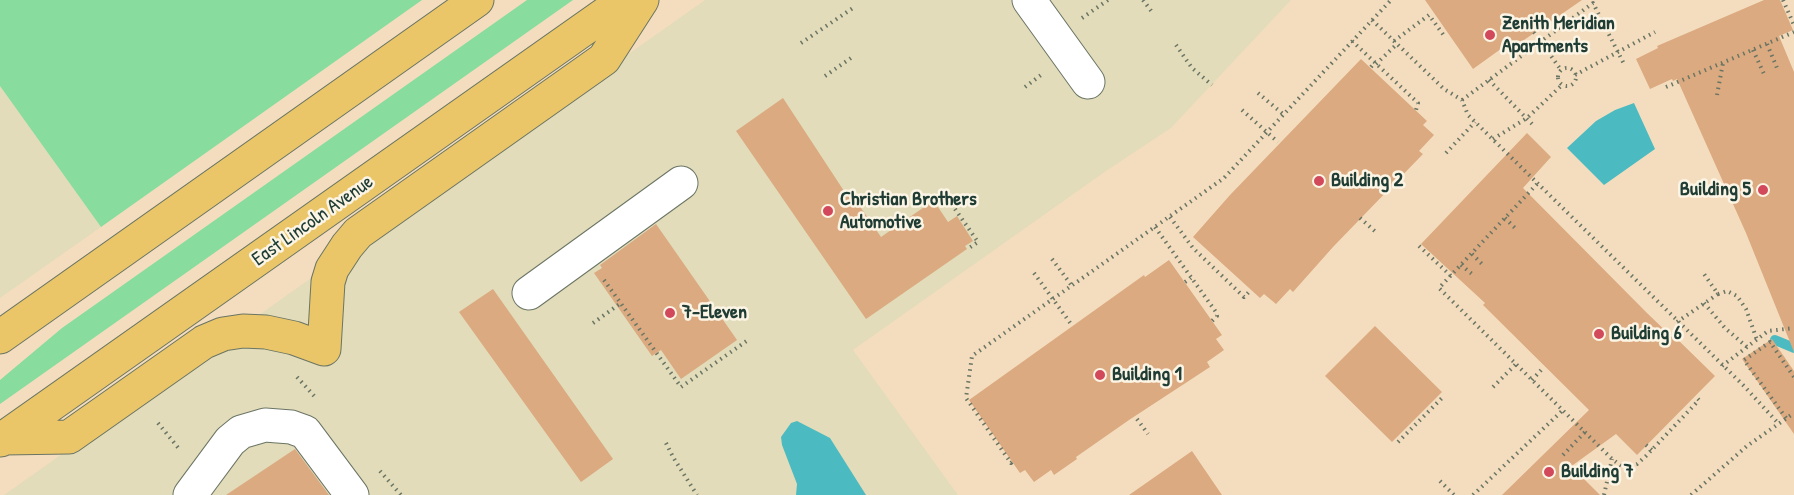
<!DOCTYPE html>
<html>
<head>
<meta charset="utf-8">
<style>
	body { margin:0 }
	canvas { display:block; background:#f4ddbe }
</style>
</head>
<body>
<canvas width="1794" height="495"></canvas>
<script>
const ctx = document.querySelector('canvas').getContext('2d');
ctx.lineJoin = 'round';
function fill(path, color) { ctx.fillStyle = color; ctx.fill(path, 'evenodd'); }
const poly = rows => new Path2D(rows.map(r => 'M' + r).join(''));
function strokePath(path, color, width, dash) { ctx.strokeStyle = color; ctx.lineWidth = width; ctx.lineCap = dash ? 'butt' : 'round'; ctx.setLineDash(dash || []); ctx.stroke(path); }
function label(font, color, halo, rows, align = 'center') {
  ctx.font = font + ' "Patrick Hand",sans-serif'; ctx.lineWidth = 5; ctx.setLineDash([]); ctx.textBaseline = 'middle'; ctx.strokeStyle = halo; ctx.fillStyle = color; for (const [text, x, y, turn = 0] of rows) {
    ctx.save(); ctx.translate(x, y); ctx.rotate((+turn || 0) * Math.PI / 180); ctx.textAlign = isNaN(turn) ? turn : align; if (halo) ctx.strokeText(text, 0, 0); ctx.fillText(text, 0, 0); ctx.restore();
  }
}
const built = poly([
	[705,0,1291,0,1171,128,1106,171,853,350,958,495,4,495],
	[0,86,101,227,0,298]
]);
const green = poly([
	[0,0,422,0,101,227,0,86],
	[527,0,573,0,0,404,0,380,62,328]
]);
const water = poly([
	[1634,103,1655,149,1604,185,1567,148,1596,121,1615,110],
	[797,421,830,438,866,495,796,495,797,484,782,445,781,437,791,423]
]);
const stream = poly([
	[1775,340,1794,348]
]);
const building = poly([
	[1425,0,1582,0,1508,51,1505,46,1473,69],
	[1764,0,1780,0,1793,30,1779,36,1794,72,1794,352,1746,233,1677,79,1673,81,1672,79,1650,89,1636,59,1658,48,1657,46],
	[1361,59,1427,121,1423,125,1434,135,1419,151,1423,154,1333,247,1293,292,1290,289,1276,304,1264,294,1260,298,1193,237,1230,195],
	[783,98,844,191,848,189,881,237,930,203,932,207,936,204,948,222,957,216,973,241,965,246,967,249,866,319,736,131],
	[1527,133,1551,157,1523,188,1647,313,1673,338,1674,336,1715,376,1637,455,1616,434,1573,465,1578,470,1576,471,1600,495,1502,495,1589,410,1483,305,1485,303,1421,244],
	[656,224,737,340,681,379,661,350,652,356,594,273,602,268,600,265],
	[1169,260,1222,335,1216,339,1224,350,1207,362,1210,367,1129,420,1076,457,1077,459,1054,475,1051,470,1034,482,1025,470,1020,473,969,400,1144,275,1145,277],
	[493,289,613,459,581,482,459,312],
	[1375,326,1442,392,1392,442,1325,376],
	[1772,339,1794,371,1794,434,1742,359],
	[295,449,329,495,226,495],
	[1192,451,1222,495,1129,495]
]);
const path = poly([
	[1143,0,1152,12],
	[1783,0,1794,25],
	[1082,18,1108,0],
	[1372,20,1444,89,1462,100,1468,115,1744,386,1778,423],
	[1534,32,1561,70],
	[1352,41,1418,103,1416,110],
	[1394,41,1429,15,1445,37],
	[801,43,853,8],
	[1767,44,1777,68],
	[1176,45,1192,68,1212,85],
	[1753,50,1764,74],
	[1376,64,1397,44],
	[1371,67,1375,62],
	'1558 77a9 9 0 1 1 18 0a9 9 0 1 1-18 0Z',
	[1575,75,1655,32],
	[825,76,851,58],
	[1489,80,1534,126],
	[1025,87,1041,75],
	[1666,87,1794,32],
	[1258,93,1283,114],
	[1717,95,1723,63],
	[1462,100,1593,3,1624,64],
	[1242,110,1278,142],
	[1493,139,1527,118,1562,85],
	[1446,153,1475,122],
	[1537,184,1439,288,1612,459,1624,468,1637,464,1646,456,1699,400,1695,396],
	[955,209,978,242,969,248],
	[1170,217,1193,248,1244,297,1251,290],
	[1360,218,1377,233],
	[1505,218,1516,229],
	[1155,227,1216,312,1217,316,1212,321],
	[1419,246,1451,276],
	[1472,254,1482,264],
	[1052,259,1072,286],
	[1461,265,1472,274],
	[1034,273,1071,324],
	[604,280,681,387,748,340],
	[1185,282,1191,278],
	[1718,294,1727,291,1737,296,1746,309,1757,340],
	[1704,303,1725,328,1747,347],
	[1677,322,1718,294,1704,274],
	[593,323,621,303],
	[1722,366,1768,331,1794,328],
	[297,377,316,398],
	[1532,380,1543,368],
	[1493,387,1516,364],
	[1786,418,1744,360,1770,342,1794,377],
	[1137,419,1148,434],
	[158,423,180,450],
	[1398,442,1442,398],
	[666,443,673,457,697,495],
	[1646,445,1652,450],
	[1563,455,1585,432],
	[1012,462,1011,463,966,398,972,356,1224,178,1391,0],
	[380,471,401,495],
	[1440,481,1454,495],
	[1473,495,1563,410],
	[1604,495,1612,459],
	[1691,495,1747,446,1794,413]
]);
const minor = poly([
	[1029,0,1088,82],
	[529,293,681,183],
	[190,495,230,441,241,432,265,425,291,427,305,432,352,495]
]);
const major = poly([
	[0,337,477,0],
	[4,438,69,437,204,342,223,334,243,331,266,332,294,338,324,349,328,282,332,269,347,246,358,233,604,59,642,0],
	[1,440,625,0]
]);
const markers = [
	[1490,35,6,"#d1495b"],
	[1319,181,6,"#d1495b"],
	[1763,190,6,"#d1495b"],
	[828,211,6,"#d1495b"],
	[670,313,6,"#d1495b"],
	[1599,334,6,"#d1495b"],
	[1100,375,6,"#d1495b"],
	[1549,472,6,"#d1495b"]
];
const poiNames = [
	["Zenith Meridian",1502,24],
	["Apartments",1502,47],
	["Building 2",1331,181],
	["Building 5",1751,190,"right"],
	["Christian Brothers",840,200],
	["Automotive",840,223],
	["7-Eleven",682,313],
	["Building 6",1611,334],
	["Building 1",1112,375],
	["Building 7",1561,472]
];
const streetNames = [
	["East Lincoln Avenue",313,221,-35]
];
fill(built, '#e2dcba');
fill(green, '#88dc9e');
fill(water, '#4cbbc1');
strokePath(stream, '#4cbbc1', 10);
fill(building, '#dbaa80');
strokePath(minor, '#6a7564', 35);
strokePath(major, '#6a7564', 35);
strokePath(path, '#6a7564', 4, [1.5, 4.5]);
strokePath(minor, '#fff', 33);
strokePath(major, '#eac669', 33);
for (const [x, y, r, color] of markers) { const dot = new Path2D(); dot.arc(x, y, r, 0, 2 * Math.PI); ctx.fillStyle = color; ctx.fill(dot); strokePath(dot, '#fcf5e5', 2); }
label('bold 20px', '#1f3d34', '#fcf5e5', poiNames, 'left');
label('20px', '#1f3d34', '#fcf5e5', streetNames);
</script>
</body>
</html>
